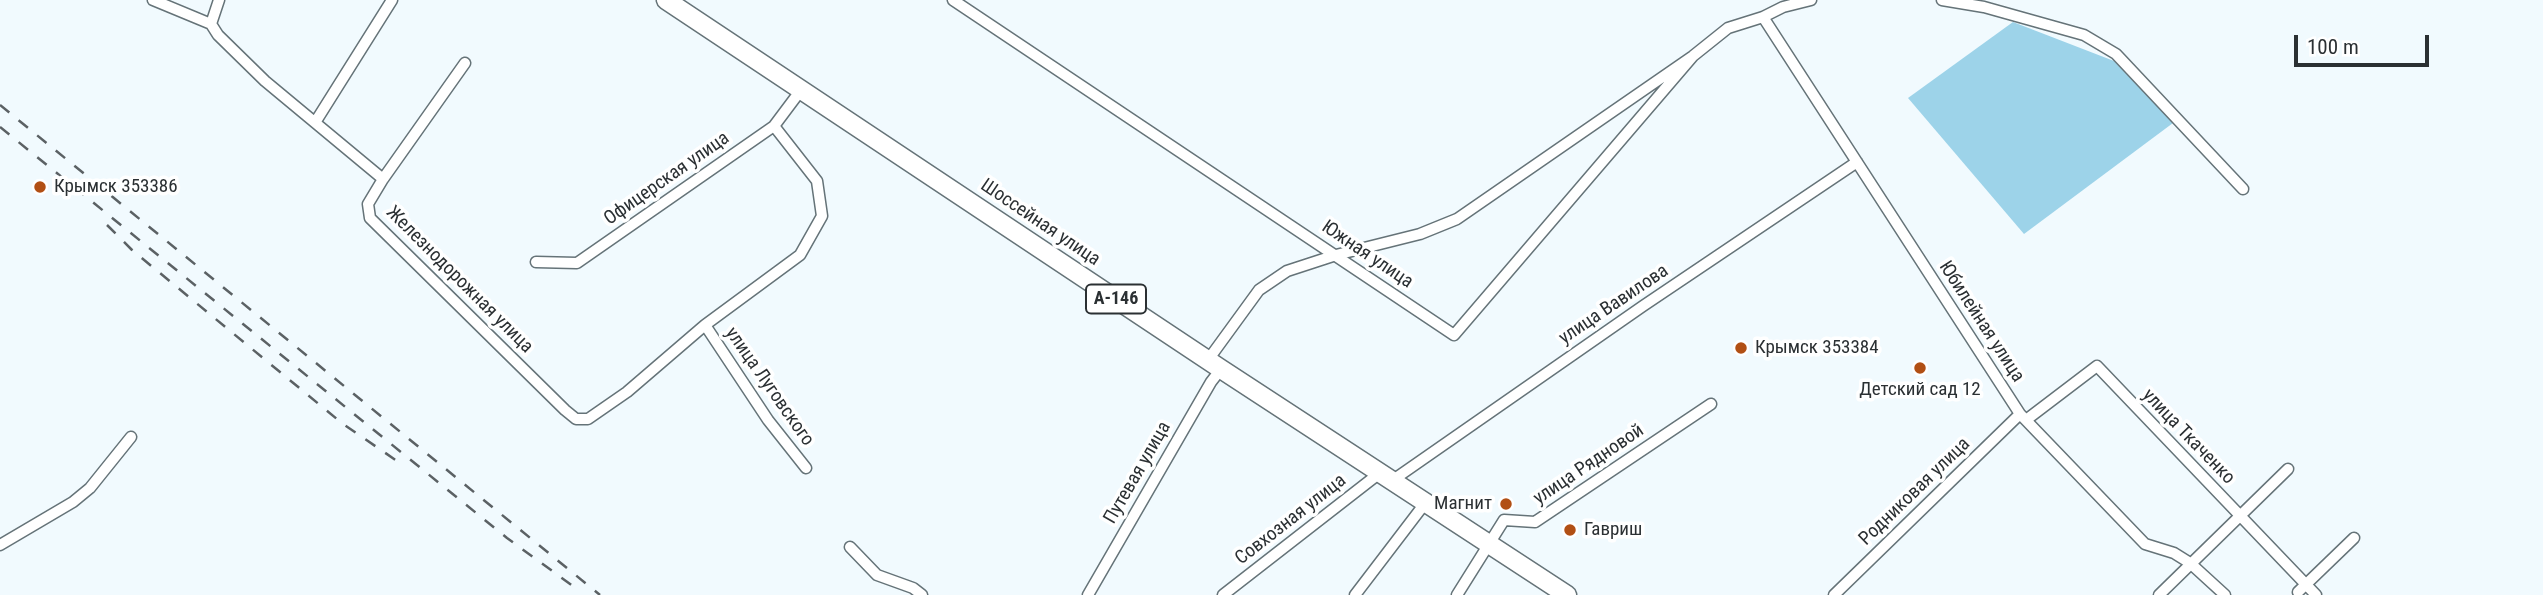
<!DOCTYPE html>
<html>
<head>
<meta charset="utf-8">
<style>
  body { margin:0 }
  #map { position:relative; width:2543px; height:595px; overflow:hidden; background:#f1fafe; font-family:"Roboto Condensed",sans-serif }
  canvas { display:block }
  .scale { position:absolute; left:2294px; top:35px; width:135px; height:32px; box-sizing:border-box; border:4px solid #2b3033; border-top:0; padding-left:9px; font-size:21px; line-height:24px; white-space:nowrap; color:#2b3033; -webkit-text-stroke:5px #fff; paint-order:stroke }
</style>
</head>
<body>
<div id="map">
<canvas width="2543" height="595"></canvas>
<div class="scale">100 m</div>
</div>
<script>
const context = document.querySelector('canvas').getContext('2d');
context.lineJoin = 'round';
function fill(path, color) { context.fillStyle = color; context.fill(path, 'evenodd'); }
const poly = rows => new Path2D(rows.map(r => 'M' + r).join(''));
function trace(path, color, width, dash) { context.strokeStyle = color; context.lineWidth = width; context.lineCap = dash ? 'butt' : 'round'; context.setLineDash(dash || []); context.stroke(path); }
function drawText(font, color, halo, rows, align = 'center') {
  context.font = font + ' "Roboto Condensed",sans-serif'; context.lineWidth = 7; context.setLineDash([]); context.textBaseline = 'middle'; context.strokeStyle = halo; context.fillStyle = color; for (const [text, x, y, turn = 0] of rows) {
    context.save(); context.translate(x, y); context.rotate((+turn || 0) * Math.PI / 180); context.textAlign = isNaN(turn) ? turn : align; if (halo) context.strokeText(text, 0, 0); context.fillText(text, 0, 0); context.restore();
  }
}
const green = poly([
  [2013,22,2114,61,2173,123,2024,234,1908,98]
]);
const street = poly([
  [153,0,211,24,218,35,265,81,383,179,368,204,370,218,565,410,576,419,588,419,627,392,705,325],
  [953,0,1454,335,1693,56],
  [1942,0,1984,7,2084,35,2116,54,2243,189],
  [1763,17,2020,414,2145,544,2174,553,2190,563,2225,595],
  [211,24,219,0],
  [316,121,392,0],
  [774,126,817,181,822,216,800,255,705,325,768,420,806,468],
  [383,179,465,63],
  [536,262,577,263,774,126,801,90],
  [1208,360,1259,290,1287,271,1336,255,1420,234,1457,219,1693,56,1728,28,1763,17,1783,7,1811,0],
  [2026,420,2097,366,2316,595],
  [1393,480,1643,306,1857,162],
  [0,545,73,502,90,488,131,437],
  [850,547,877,575,913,588,922,595],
  [2298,592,2354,538],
  [1088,595,1211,382,1221,369],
  [1223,595,1381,472],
  [1355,595,1426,502],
  [1457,595,1504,520,1535,522,1711,404],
  [1834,595,2020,414],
  [2159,595,2288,469]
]);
const highway = poly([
  [666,0,1221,369,1567,595]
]);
const rail = poly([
  [0,105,600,595],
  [0,127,507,538,577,589],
  [107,225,132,250,343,424,400,463]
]);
const markers = [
  [40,187,7,"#b14f14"],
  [1741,348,7,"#b14f14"],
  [1920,368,7,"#b14f14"],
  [1506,504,7,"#b14f14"],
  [1570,530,7,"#b14f14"]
];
const shields = [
  [1116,299,60]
];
const shieldNames = [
  ["А-146",1116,299]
];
const streetNames = [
  ["Офицерская улица",667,179,-35],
  ["Шоссейная улица",1040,223,34],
  ["Южная улица",1367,255,34],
  ["Железнодорожная улица",459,280,45],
  ["улица Вавилова",1614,305,-34],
  ["Юбилейная улица",1981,322,57],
  ["улица Луговского",769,387,55],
  ["улица Ткаченко",2188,437,46],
  ["улица Рядновой",1589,465,-34],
  ["Путевая улица",1138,473,-60],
  ["Родниковая улица",1915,492,-44],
  ["Совхозная улица",1291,520,-38]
];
const poiNames = [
  ["Крымск 353386",54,187],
  ["Крымск 353384",1755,348],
  ["Детский сад 12",1920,390,"center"],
  ["Магнит",1492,504,"right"],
  ["Гавриш",1584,530]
];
fill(green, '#9dd3e9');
trace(street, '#657378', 13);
trace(highway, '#657378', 21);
trace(street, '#fff', 10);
trace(highway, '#fff', 18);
trace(rail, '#5b6164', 2.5, [12, 12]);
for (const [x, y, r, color] of markers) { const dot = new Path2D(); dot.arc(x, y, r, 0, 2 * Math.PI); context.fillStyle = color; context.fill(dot); trace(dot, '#fff', 2.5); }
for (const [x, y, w] of shields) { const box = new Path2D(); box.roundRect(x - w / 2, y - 14.5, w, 29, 5); context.fillStyle = '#fff'; context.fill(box); trace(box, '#2b3033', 2); }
drawText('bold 18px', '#2b3033', null, shieldNames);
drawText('19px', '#2b3033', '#fff', streetNames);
drawText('19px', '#2b3033', '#fff', poiNames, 'left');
</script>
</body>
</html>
